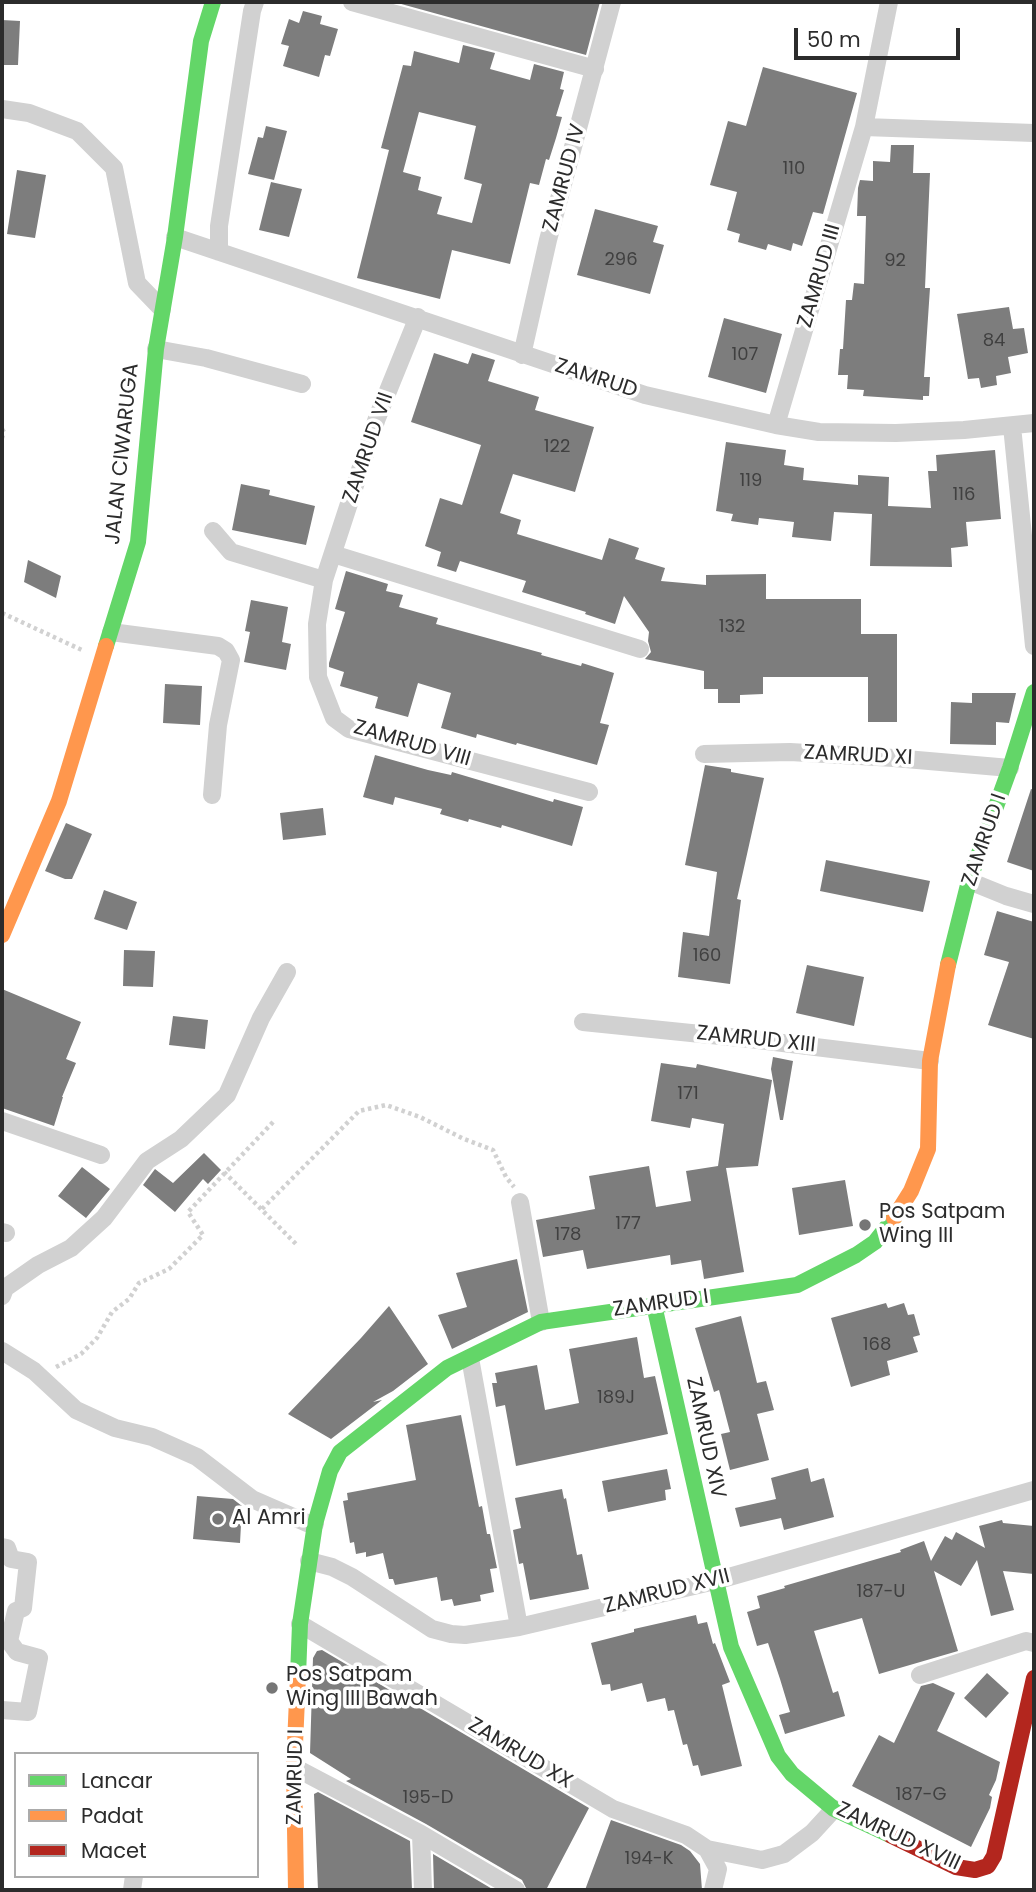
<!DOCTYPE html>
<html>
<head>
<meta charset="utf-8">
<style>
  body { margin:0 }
  #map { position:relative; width:1036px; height:1892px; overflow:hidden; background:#fff; font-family:Poppins,sans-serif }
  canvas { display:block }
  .frame { position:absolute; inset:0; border:4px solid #2c2c2c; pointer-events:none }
  .legend { position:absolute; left:14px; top:1752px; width:245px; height:126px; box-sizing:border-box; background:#fff; border:2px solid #ababab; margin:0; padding:9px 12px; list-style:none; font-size:21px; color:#2c2c2c }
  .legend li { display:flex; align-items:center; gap:14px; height:35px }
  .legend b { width:35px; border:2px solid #ababab }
  .scale { position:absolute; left:794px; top:28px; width:166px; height:32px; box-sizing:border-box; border:4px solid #2c2c2c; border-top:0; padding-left:9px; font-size:21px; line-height:24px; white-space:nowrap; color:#2c2c2c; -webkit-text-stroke:5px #fff; paint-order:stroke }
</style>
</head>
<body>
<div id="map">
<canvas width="1036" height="1892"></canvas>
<div class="frame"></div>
<ul class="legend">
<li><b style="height:9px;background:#63d668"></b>Lancar</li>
<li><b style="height:9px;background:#ff974d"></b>Padat</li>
<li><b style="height:9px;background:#b3261e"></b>Macet</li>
</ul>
<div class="scale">50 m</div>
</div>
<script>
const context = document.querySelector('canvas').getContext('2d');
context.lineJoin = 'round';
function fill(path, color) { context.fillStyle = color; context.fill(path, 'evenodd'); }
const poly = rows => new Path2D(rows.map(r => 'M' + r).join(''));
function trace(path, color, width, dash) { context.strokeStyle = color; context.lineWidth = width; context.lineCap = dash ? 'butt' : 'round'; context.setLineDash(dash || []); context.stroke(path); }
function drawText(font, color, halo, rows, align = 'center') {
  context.font = font + ' Poppins,sans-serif'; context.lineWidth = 7; context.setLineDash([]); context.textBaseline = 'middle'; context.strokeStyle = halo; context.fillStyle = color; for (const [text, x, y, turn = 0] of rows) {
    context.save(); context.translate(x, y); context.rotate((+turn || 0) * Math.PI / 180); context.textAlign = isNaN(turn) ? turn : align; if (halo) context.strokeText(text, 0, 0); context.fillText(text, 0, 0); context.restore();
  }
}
const building = poly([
  [394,2,600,2,586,55],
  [303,11,322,16,320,24,338,29,330,56,325,55,319,77,283,66,289,46,281,44,289,19,299,23],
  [2,20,20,21,18,65,2,65],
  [463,45,495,53,490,69,530,80,534,64,564,72,560,89,564,90,556,116,562,117,556,138,549,160,546,159,539,185,530,183,510,264,452,250,440,299,357,278,389,150,381,148,403,65,411,66,414,51,459,63],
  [419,112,476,126,464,179,482,184,472,223,437,214,442,197,418,190,421,177,403,172],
  [763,67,857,93,823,214,813,212,802,246,793,243,791,251,768,244,766,250,738,242,740,234,727,230,737,192,710,185,728,121,746,126],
  [266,126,287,131,274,180,248,174,258,137,263,138],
  [891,145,914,145,913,173,930,173,925,288,930,288,924,377,930,377,929,396,923,396,923,400,863,396,864,390,847,389,848,375,838,375,840,349,843,349,846,300,852,300,854,283,864,284,866,216,857,216,858,188,860,180,873,181,873,161,890,162],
  [17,170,46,175,35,238,7,234],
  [271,182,302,189,289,237,259,230],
  [595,209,658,226,653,242,664,245,650,294,577,275],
  [1009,307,1013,329,1024,328,1028,353,1008,357,1011,373,996,376,997,385,981,388,979,378,968,379,957,314],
  [724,318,782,334,766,393,708,377],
  [434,353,468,364,472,353,495,360,488,381,539,397,535,410,594,427,575,492,513,474,500,513,521,520,517,534,602,560,609,538,639,548,635,559,665,568,661,581,706,585,706,575,766,574,766,599,861,599,861,634,897,634,897,722,868,722,868,677,763,677,763,694,740,695,740,703,718,703,718,689,704,689,704,671,645,659,651,652,648,641,649,632,624,596,615,624,585,614,586,612,522,592,526,581,460,561,456,572,437,566,441,552,425,546,440,498,462,505,481,445,411,422],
  [726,442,786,450,784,465,804,468,803,480,858,485,858,475,889,477,888,506,931,508,928,471,937,471,936,455,995,450,1001,519,966,522,968,546,951,548,952,567,870,566,872,514,834,512,831,541,792,537,794,522,759,518,758,525,731,521,733,514,716,511],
  [241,484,270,490,269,495,315,506,306,545,232,530],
  [28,560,61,576,56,598,24,582],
  [346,571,388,584,386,591,403,595,399,607,438,618,436,624,542,653,541,655,581,666,582,663,614,673,600,723,609,725,597,765,517,743,516,745,477,734,476,738,441,728,451,693,418,683,408,717,375,708,378,697,340,686,344,672,329,667,329,663,345,612,335,609],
  [251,600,288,607,282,642,291,644,286,670,244,662,250,632,245,631],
  [165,684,202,686,200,725,163,723],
  [972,693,1016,693,1009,723,996,722,996,745,950,744,951,702,972,703],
  [375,755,428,770,451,775,452,772,553,802,554,799,583,807,572,846,502,825,501,828,469,819,468,822,440,814,442,809,395,797,393,805,363,797],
  [705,765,731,769,731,772,764,778,737,899,741,900,730,984,678,977,683,932,709,936,717,872,685,865],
  [1031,789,1034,790,1034,871,1007,862],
  [323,808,326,835,283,840,280,813],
  [66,823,92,834,72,879,65,879,45,871],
  [826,860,930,881,923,912,820,891],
  [104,890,137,902,127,930,94,919],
  [997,911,1034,922,1034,1039,988,1025,1009,962,984,955],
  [124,950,155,951,153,987,123,986],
  [807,965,864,977,854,1026,796,1013],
  [2,989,81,1022,66,1059,76,1063,62,1097,63,1097,54,1126,2,1108],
  [173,1016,208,1020,205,1049,169,1045],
  [773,1057,793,1061,783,1120,780,1120,771,1069],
  [661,1063,696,1068,697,1064,772,1080,758,1166,726,1168,744,1272,704,1279,701,1260,671,1265,670,1255,587,1269,583,1250,543,1257,536,1220,595,1209,589,1176,649,1166,656,1207,691,1201,686,1171,718,1166,724,1124,692,1118,690,1128,651,1121],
  [204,1153,221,1170,208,1184,203,1179,175,1212,143,1185,155,1169,173,1183],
  [82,1167,110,1189,86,1218,58,1196],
  [845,1180,853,1226,799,1235,792,1188],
  [517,1259,528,1312,452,1349,438,1315,467,1307,456,1273],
  [886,1303,888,1308,904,1303,908,1315,914,1314,920,1335,913,1337,918,1352,887,1361,890,1375,851,1387,831,1318],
  [389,1306,428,1364,393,1391,373,1402,382,1400,331,1439,288,1414,361,1338],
  [741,1316,757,1383,766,1381,774,1410,757,1414,769,1460,730,1470,721,1434,730,1432,719,1390,714,1392,695,1328],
  [637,1337,644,1378,655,1376,668,1434,516,1466,505,1405,496,1407,492,1383,497,1383,495,1373,537,1365,545,1410,579,1403,569,1349],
  [461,1415,479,1507,482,1506,487,1534,490,1534,497,1568,490,1569,494,1592,480,1595,481,1601,454,1606,452,1599,441,1601,437,1577,395,1585,393,1579,389,1579,383,1553,366,1557,366,1552,356,1554,354,1542,350,1543,343,1501,348,1500,347,1493,416,1480,406,1425],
  [808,1468,811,1482,824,1478,834,1517,784,1530,781,1518,740,1527,735,1508,776,1499,771,1478],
  [667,1469,671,1489,665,1490,666,1500,608,1512,602,1481],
  [562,1489,564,1499,566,1498,577,1555,582,1554,589,1589,530,1600,523,1563,519,1564,513,1530,521,1528,515,1498],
  [197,1496,233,1499,242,1506,240,1543,193,1539],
  [1002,1520,1003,1523,1034,1526,1034,1574,1003,1571,1014,1610,991,1616,977,1560,961,1586,934,1571,958,1651,879,1674,862,1618,814,1631,833,1693,838,1691,845,1716,785,1734,779,1715,790,1712,780,1679,768,1643,757,1646,747,1612,760,1608,757,1596,785,1588,784,1586,901,1552,900,1550,924,1541,931,1561,945,1536,952,1540,956,1532,985,1548,979,1526],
  [696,1615,698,1624,707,1622,713,1644,715,1643,730,1682,722,1685,742,1766,701,1776,698,1765,693,1766,687,1744,683,1745,674,1710,668,1711,665,1698,647,1702,642,1683,611,1691,610,1684,602,1685,591,1643,634,1632,634,1629],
  [322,1650,589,1808,546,1890,527,1890,522,1880,426,1824,346,1781,351,1779,310,1753,313,1658,317,1651],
  [987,1673,1009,1693,986,1718,964,1698],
  [933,1683,955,1693,937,1731,1000,1762,996,1780,989,1795,992,1797,990,1808,971,1847,852,1786,879,1735,894,1743,921,1686],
  [318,1792,410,1841,412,1890,318,1890,314,1794],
  [611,1820,681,1845,690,1851,700,1864,702,1890,585,1890],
  [433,1854,494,1890,434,1890]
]);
const path = poly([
  [2,429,4,432,2,438],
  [2,613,84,651],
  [224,1172,297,1245],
  [262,1209,359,1111,386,1105,420,1117,464,1139,493,1150,506,1177,514,1187],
  [56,1367,81,1354,97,1338,112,1312,129,1299,139,1283,169,1269,203,1235,188,1212,275,1120]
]);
const street = poly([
  [352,2,595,69],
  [2,109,29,113,77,131,114,168,137,283,162,309],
  [864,127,1034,133],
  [175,237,645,395,776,425,819,432,896,433,964,430,1034,423],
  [219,252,219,226,252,11,255,2],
  [418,317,377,418,324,580,317,624,318,677,334,718,349,729,589,792],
  [156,349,206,358,302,384],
  [522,355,548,240,612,2],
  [776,425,864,127,889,2],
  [1012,426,1034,646],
  [213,531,231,552,324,580],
  [333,554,640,649],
  [111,632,218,646,226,651,231,660,218,725,212,795],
  [704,754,790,752,894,758,1010,768],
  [969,881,1006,896,1034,904],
  [583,1022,750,1039,930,1061],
  [2,1121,101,1155],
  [520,1202,541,1322],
  [2,1232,6,1233],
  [2,1296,5,1288,38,1265,71,1248,104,1218,147,1161,181,1139,227,1095,261,1018,287,972],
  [2,1351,34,1371,76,1410,115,1428,152,1437,197,1457,252,1499,307,1523,315,1524],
  [470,1358,519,1627],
  [2,1547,7,1548,11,1559,28,1562,23,1608,16,1611,9,1641,2,1640],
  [309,1561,332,1567,352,1577,432,1629,451,1634,465,1635,519,1627,715,1581,1034,1490],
  [300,1624,613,1809,686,1835,707,1849,718,1869,713,1890],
  [920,1675,1026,1641,1034,1643],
  [2,1710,28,1712,39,1658,17,1652,9,1641],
  [294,1767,421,1834,516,1890],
  [421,1834,423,1890],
  [707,1849,762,1860,784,1854,812,1833,834,1809],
  [132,1890,134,1876]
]);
const fast = poly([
  [106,646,138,542,156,349,175,237,201,41,213,2],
  [948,965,969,881,1010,768,1034,692],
  [654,1305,731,1647,778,1756,792,1774,834,1809,890,1835],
  [298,1676,300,1624,315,1524,330,1471,340,1452,447,1368,541,1322,797,1285,856,1255,875,1242,894,1218]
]);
const slow = poly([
  [2,935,59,801,106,646],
  [894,1218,911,1191,928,1149,930,1061,948,965],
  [296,1890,294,1767,298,1676]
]);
const jam = poly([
  [890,1835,956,1867,975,1870,988,1866,994,1856,1034,1678]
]);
const markers = [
  [865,1225,7,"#767676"],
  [218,1519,7,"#767676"],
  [272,1688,7,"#767676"]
];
const numberNames = [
  ["110",794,169],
  ["296",621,260],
  ["92",895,261],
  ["84",994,341],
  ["107",745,355],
  ["122",557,447],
  ["119",751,481],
  ["116",964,495],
  ["132",732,627],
  ["160",707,956],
  ["171",688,1094],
  ["177",628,1224],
  ["178",568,1235],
  ["168",877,1345],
  ["189J",616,1398],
  ["187-U",881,1592],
  ["187-G",921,1795],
  ["195-D",428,1798],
  ["194-K",649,1859]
];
const streetNames = [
  ["ZAMRUD IV",565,178,-75],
  ["ZAMRUD III",820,276,-74],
  ["ZAMRUD",596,379,18],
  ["ZAMRUD VII",369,448,-71],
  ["JALAN CIWARUGA",123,454,-84],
  ["ZAMRUD VIII",412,744,16],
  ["ZAMRUD XI",858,756,3],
  ["ZAMRUD I",985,840,-71],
  ["ZAMRUD XIII",756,1040,6],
  ["ZAMRUD I",661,1304,-8],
  ["ZAMRUD XIV",705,1438,78],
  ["ZAMRUD XVII",667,1592,-14],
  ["ZAMRUD XX",520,1754,31],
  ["ZAMRUD I",296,1777,-89],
  ["ZAMRUD XVIII",898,1837,25]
];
const poiNames = [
  ["Pos Satpam",879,1213],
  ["Wing III",879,1237],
  ["Al Amri",232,1519],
  ["Pos Satpam",286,1676],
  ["Wing III Bawah",286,1700]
];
fill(building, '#7d7d7d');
trace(path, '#d1d1d1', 4.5, [3.5, 3.5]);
trace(street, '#d1d1d1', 18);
trace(fast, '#63d668', 16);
trace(slow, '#ff974d', 16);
trace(jam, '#b3261e', 16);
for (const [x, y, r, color] of markers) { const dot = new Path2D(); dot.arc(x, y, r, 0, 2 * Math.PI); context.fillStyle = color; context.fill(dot); trace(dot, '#fff', 2.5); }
drawText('18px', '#404040', null, numberNames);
drawText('21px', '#2c2c2c', '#fff', streetNames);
drawText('21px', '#2c2c2c', '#fff', poiNames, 'left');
</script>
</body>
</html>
